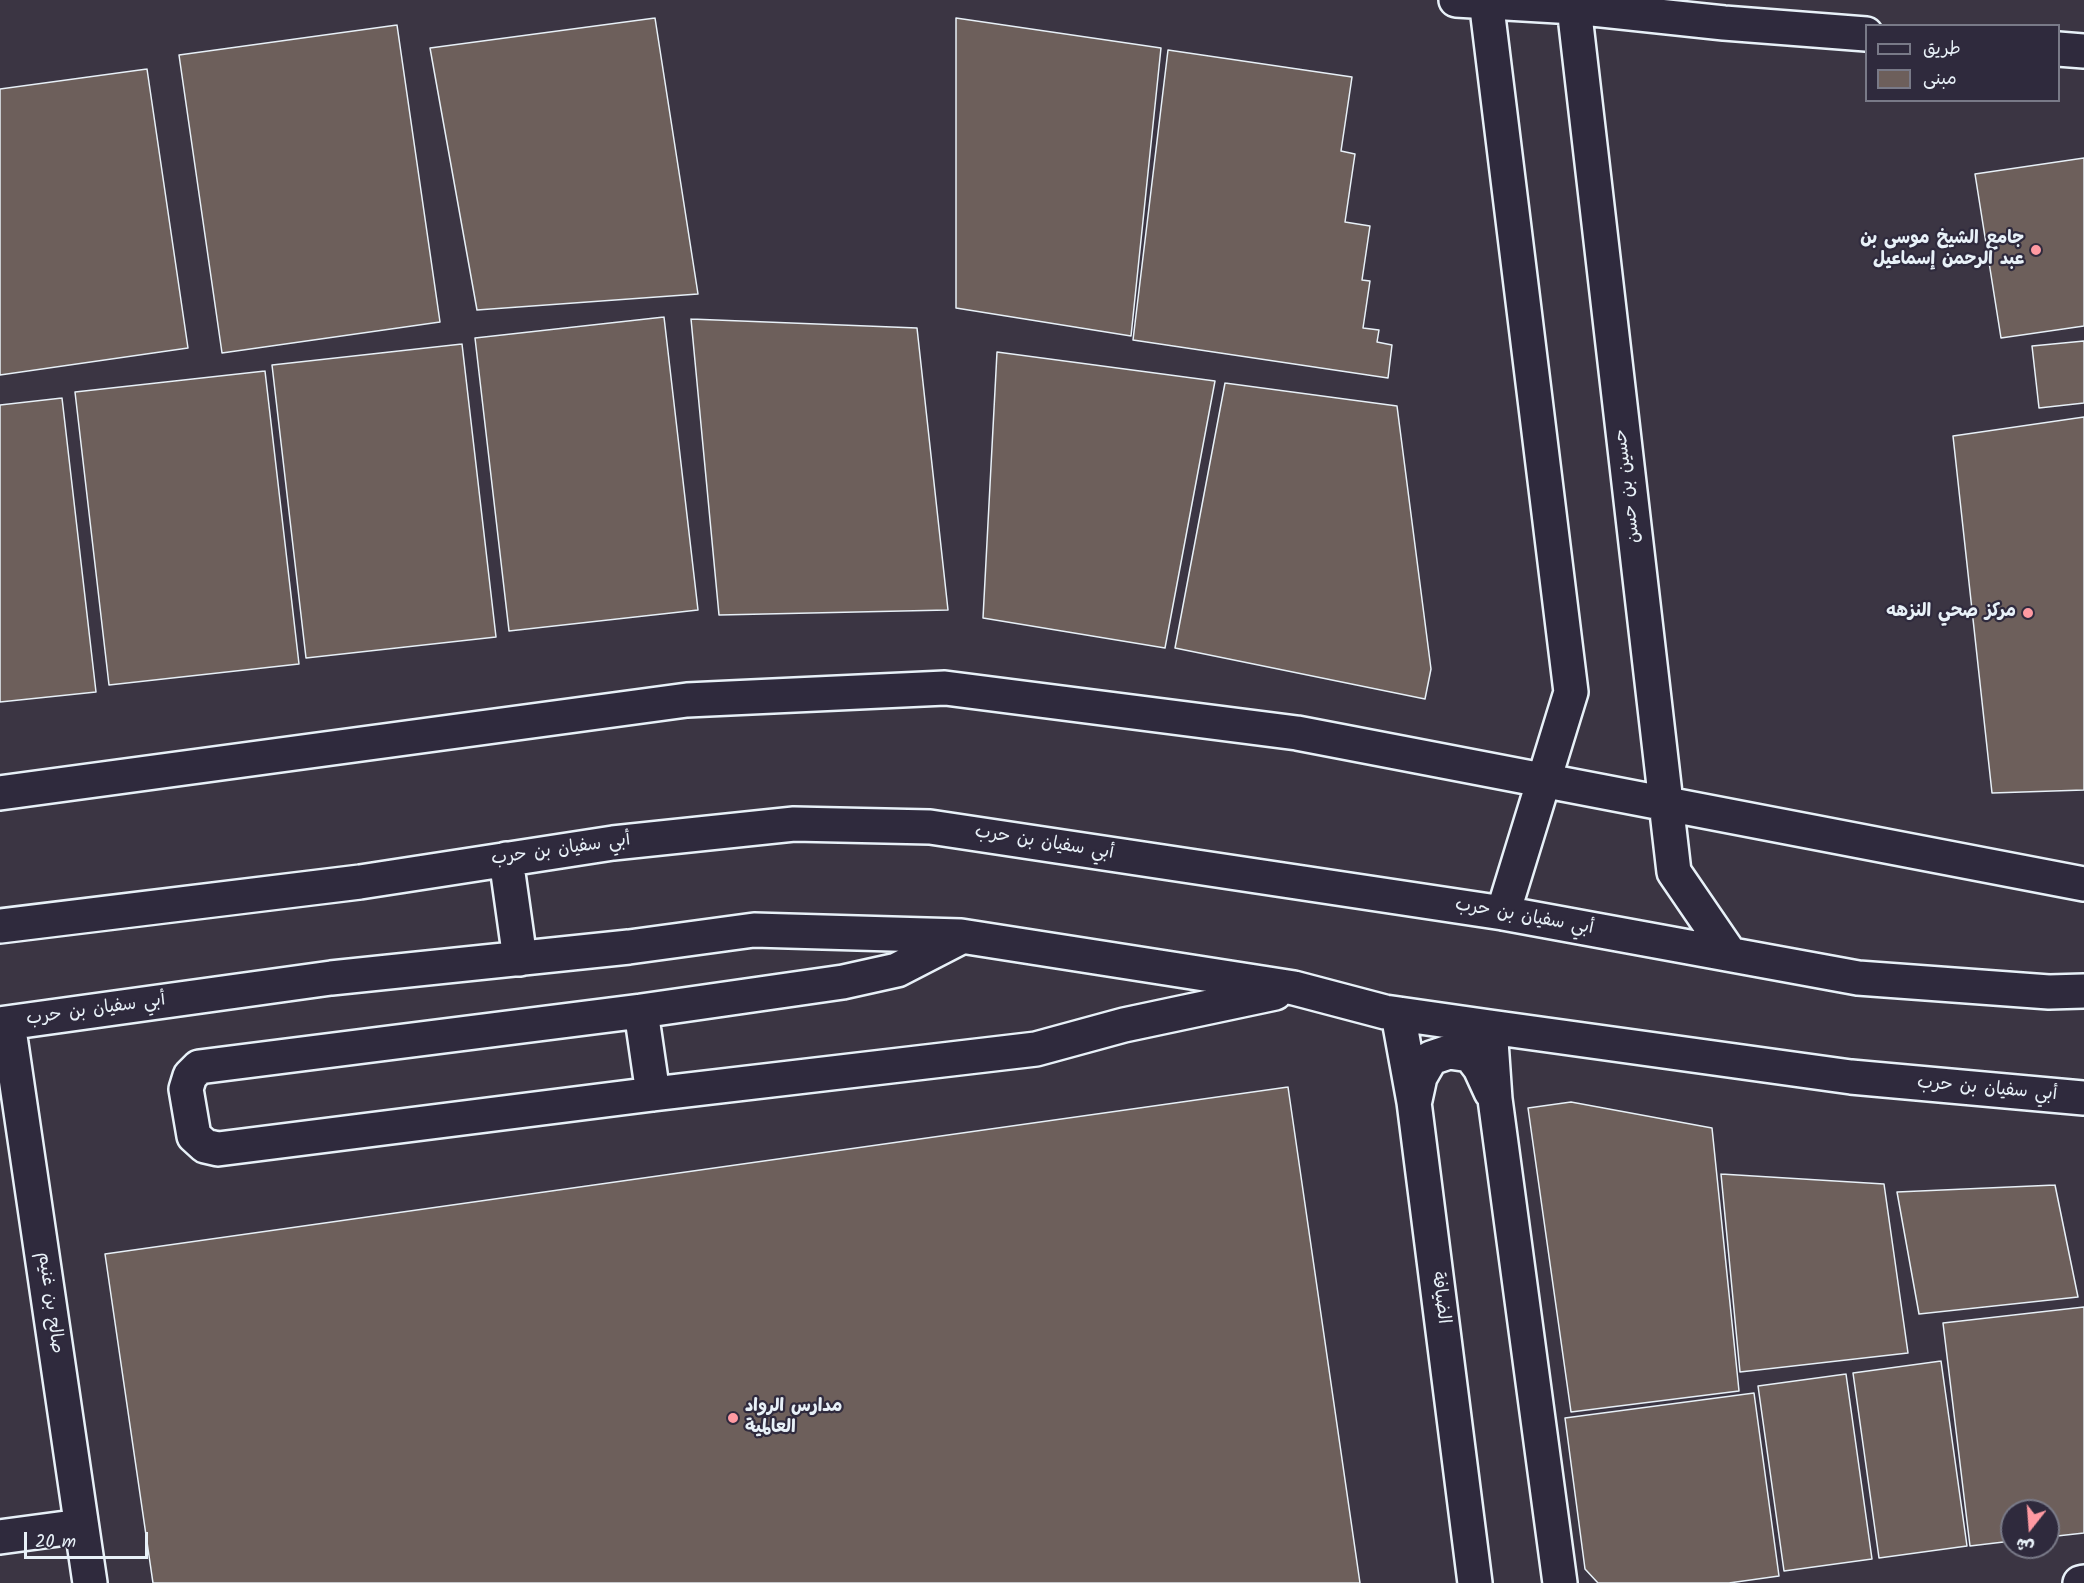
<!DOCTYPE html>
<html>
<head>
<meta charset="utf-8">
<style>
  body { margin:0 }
  #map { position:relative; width:2084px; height:1583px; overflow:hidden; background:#3b3543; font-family:Kalam,"Playpen Sans Arabic",sans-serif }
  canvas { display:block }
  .legend { position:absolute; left:1865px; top:24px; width:195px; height:78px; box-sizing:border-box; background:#2f2a3d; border:2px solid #797a88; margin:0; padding:8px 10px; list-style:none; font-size:18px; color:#e8f1f8 }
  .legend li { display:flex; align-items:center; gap:12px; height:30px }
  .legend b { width:30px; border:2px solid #797a88 }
  .north { position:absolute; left:2000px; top:1499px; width:60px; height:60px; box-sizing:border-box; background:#2f2a3d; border:2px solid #797a88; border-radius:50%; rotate:197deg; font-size:16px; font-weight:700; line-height:24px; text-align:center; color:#e8f1f8 }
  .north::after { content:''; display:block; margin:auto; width:21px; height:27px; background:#ff9aa2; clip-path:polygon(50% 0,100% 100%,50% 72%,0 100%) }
  .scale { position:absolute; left:24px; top:1532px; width:124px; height:27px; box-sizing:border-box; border:3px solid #e8f1f8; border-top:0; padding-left:8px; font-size:18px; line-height:21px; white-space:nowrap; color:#e8f1f8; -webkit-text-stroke:4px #2f2a3d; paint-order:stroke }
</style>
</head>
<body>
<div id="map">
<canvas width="2084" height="1583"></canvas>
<ul class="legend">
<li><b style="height:8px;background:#2f2a3d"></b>طريق</li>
<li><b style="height:16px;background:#6d5f5b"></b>مبنى</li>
</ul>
<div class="north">ش</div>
<div class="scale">20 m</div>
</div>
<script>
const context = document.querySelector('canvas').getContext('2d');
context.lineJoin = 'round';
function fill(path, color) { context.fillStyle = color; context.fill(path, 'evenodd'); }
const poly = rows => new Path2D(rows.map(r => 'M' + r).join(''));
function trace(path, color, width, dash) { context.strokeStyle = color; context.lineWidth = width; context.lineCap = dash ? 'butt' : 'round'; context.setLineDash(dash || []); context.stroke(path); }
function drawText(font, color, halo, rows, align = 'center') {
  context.font = font + ' Kalam,"Playpen Sans Arabic",sans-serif'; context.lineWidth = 4.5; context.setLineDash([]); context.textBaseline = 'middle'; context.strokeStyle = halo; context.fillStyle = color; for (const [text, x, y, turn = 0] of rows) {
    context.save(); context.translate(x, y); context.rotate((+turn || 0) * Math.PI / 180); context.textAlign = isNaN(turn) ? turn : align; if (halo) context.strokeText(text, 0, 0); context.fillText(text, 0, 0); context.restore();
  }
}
const building = poly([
  [655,18,698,294,477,310,430,48,655,18],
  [956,18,1161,48,1131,336,956,308,956,18],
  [397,25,440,322,222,353,179,55,397,25],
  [1168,50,1352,77,1341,151,1355,154,1345,222,1370,226,1362,280,1370,281,1363,328,1379,330,1377,342,1392,345,1388,378,1133,340,1168,50],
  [147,69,188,348,0,375,0,89,147,69],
  [2084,158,2084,326,2001,338,1975,174,2084,158],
  [664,317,698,610,509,631,475,338,664,317],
  [691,319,917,328,948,610,719,615,691,319],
  [2084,341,2084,403,2039,408,2032,346,2084,341],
  [462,344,496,637,306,658,272,365,462,344],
  [997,352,1215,381,1165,648,983,618,997,352],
  [265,371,299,664,109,685,75,392,265,371],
  [1225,383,1397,406,1431,669,1425,699,1175,648,1225,383],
  [62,398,96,692,0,702,0,405,62,398],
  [2084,417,2084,790,1992,793,1953,436,2084,417],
  [1288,1087,1360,1583,153,1583,105,1254,1288,1087],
  [1571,1102,1712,1128,1739,1391,1571,1412,1528,1108,1571,1102],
  [1721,1174,1884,1184,1908,1353,1740,1372,1721,1174],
  [2055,1185,2078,1297,1919,1314,1897,1192,2055,1185],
  [2084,1307,2084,1533,2048,1537,2048,1511,2012,1511,2012,1541,1970,1546,1943,1323,2084,1307],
  [1941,1361,1967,1546,1879,1558,1853,1373,1941,1361],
  [1846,1374,1872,1559,1784,1571,1758,1386,1846,1374],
  [1754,1393,1779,1576,1729,1583,1598,1583,1585,1569,1565,1418,1754,1393]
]);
const minor = poly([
  [1456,0,1574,7,1724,23,1866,34],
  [1486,0,1571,692,1503,913],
  [1575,0,1574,7,1674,872,1730,954],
  [2058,49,2084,51],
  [0,793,687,700,945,688,1297,733,2084,884],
  [506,859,520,959],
  [0,926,360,882,613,843,794,824,930,827,1503,913,1858,978,2049,992,2084,991],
  [959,938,897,970,843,982,641,1011,199,1067,190,1076,186,1089,194,1136,205,1146,218,1149,653,1094,1036,1049,1124,1025,1275,993],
  [641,1011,653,1094],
  [1398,1014,1414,1102,1475,1583],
  [8,1023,90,1583],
  [0,1024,331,978,629,947,754,930,961,936,1294,988,1385,1012,1490,1027,1851,1077,2084,1098],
  [1490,1027,1495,1099,1560,1583],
  [1415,1100,1420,1077,1431,1058,1449,1052,1470,1055,1480,1068,1491,1092],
  [0,1537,81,1526],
  [2080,1583,2084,1582]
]);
const markers = [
  [2036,250,6,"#ff9aa2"],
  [2028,613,6,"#ff9aa2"],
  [733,1418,6,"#ff9aa2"]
];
const poiNames = [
  ["جامع الشيخ موسى بن",2024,240],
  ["عبد الرحمن إسماعيل",2024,261],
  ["مركز صحي النزهه",2016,613],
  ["مدارس الرواد",745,1408,"left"],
  ["العالمية",745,1429,"left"]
];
const streetNames = [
  ["حسين بن حسن",1629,486,-97],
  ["أبي سفيان بن حرب",1044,844,9],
  ["أبي سفيان بن حرب",561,851,-8],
  ["أبي سفيان بن حرب",1524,918,10],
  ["أبي سفيان بن حرب",96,1011,-8],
  ["أبي سفيان بن حرب",1987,1090,5],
  ["الضيافة",1439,1298,83],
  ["صالح بن غنيم",49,1303,82]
];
fill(building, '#6d5f5b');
trace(building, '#e8f1f8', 1.5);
trace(minor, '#e8f1f8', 38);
trace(minor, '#2f2a3d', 33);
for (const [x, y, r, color] of markers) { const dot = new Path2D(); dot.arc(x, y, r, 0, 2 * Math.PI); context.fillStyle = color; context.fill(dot); trace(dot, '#2f2a3d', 2); }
drawText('bold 18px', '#e8f1f8', '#2f2a3d', poiNames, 'right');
drawText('18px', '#e8f1f8', '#2f2a3d', streetNames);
</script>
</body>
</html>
